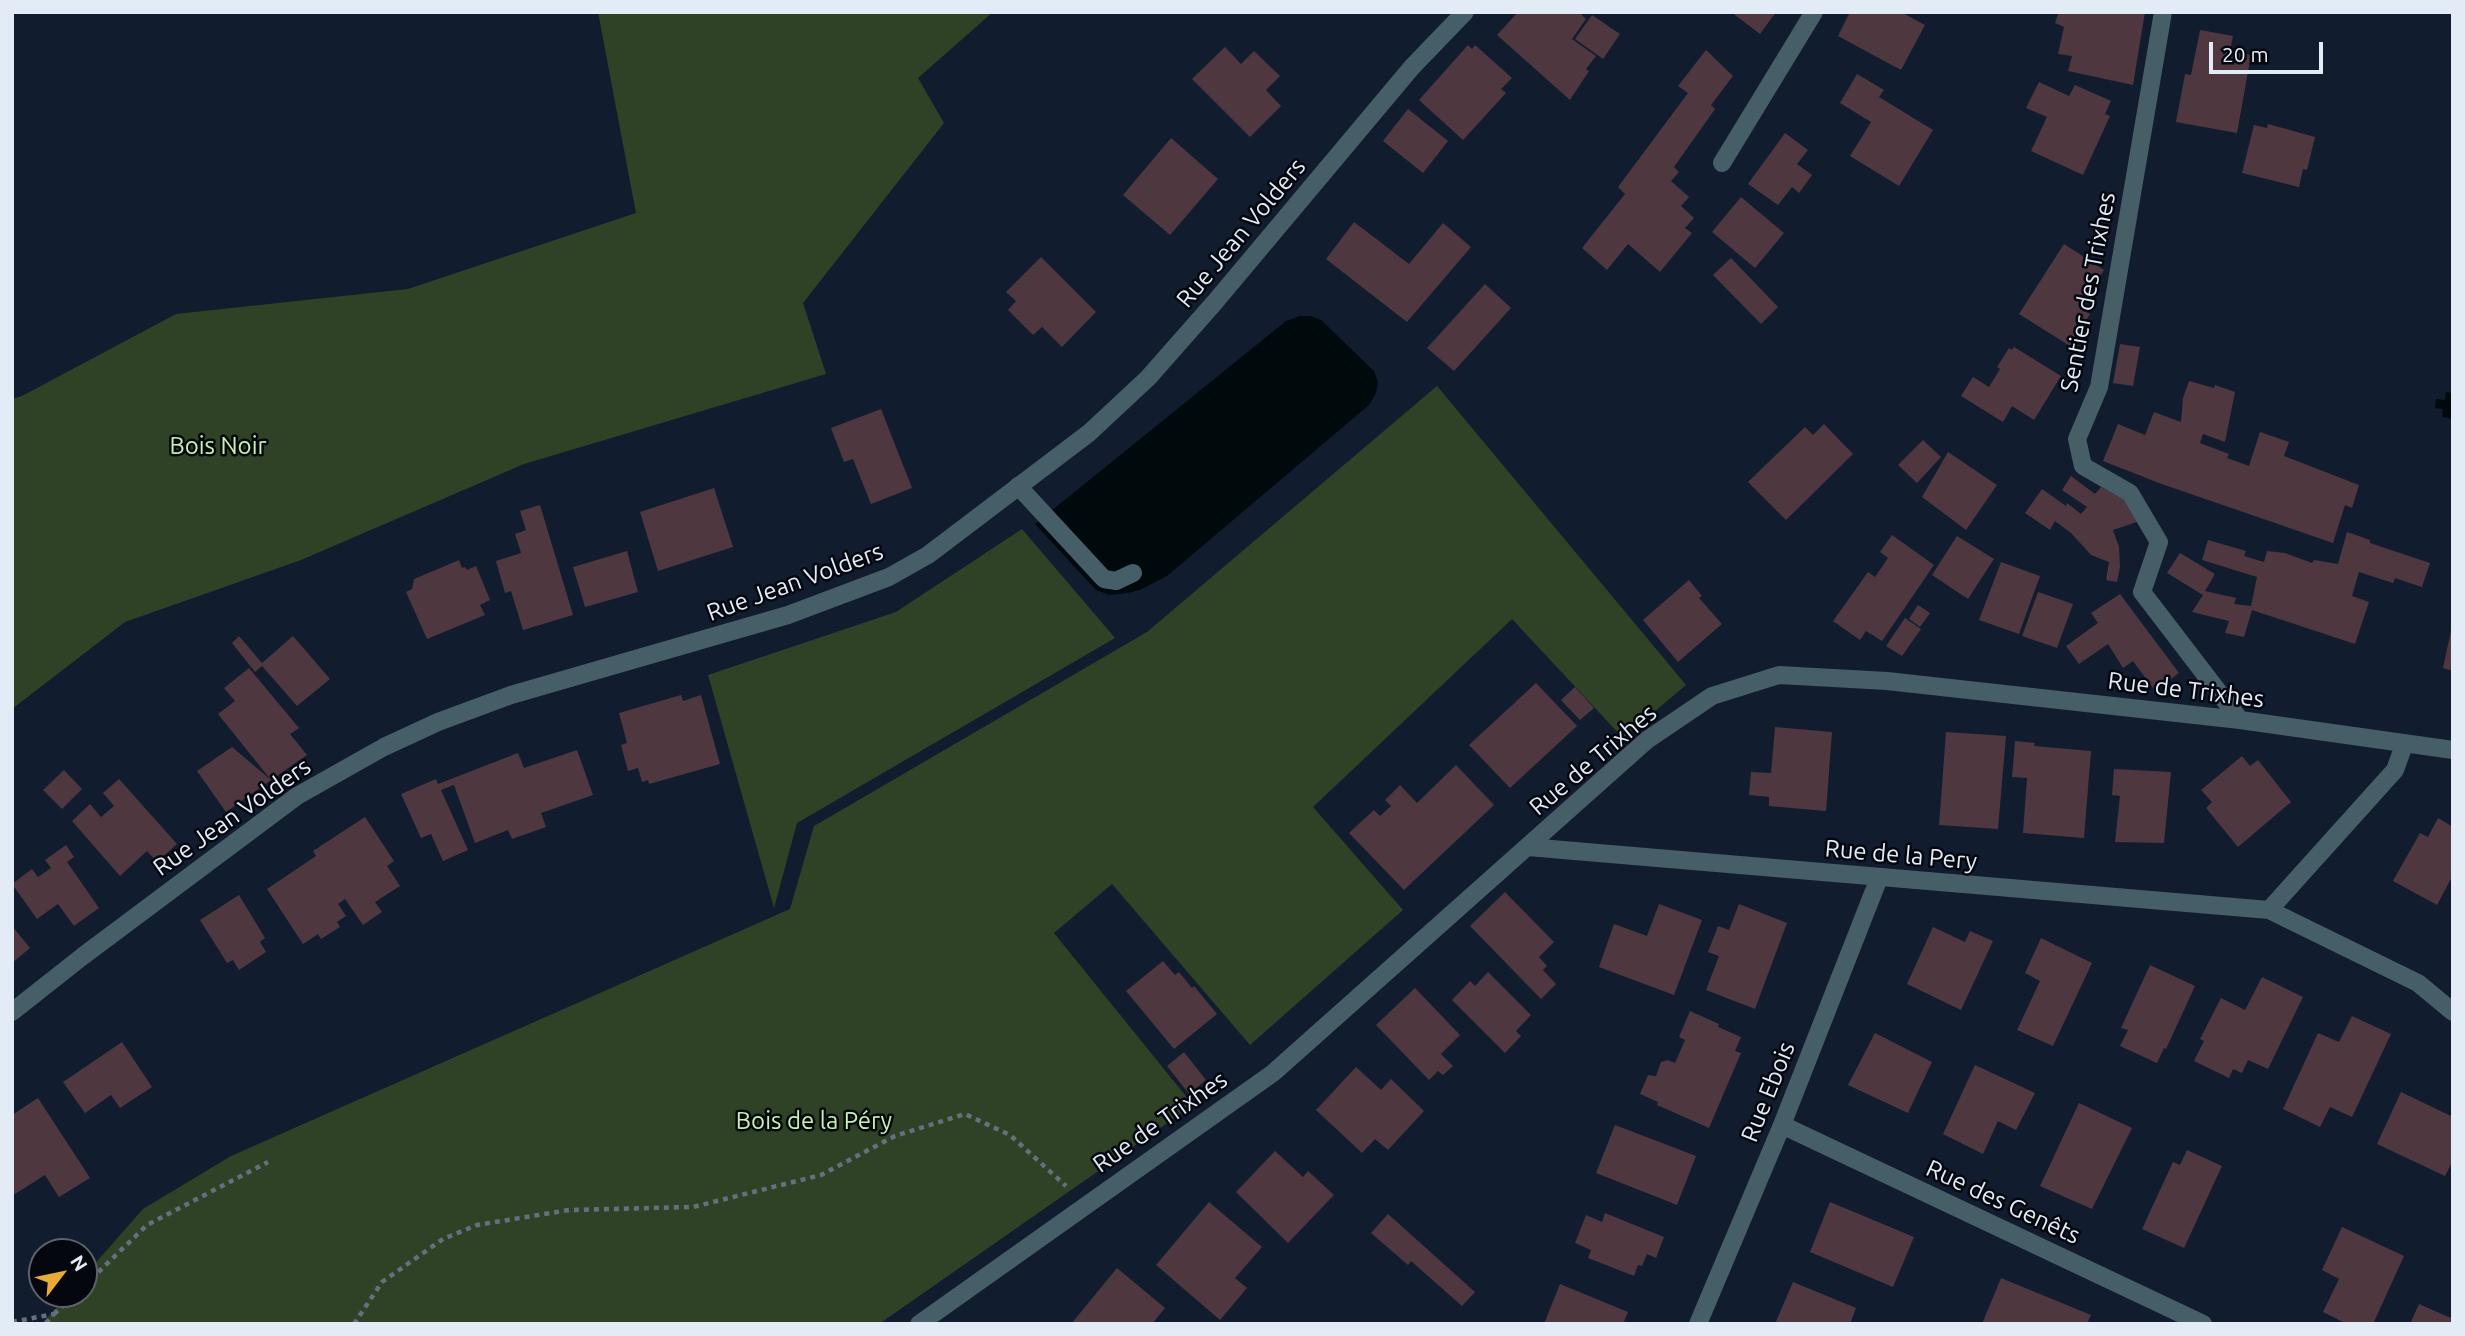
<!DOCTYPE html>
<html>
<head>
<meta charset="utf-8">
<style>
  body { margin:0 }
  #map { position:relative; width:2465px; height:1336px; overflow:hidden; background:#111d2e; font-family:Ubuntu,sans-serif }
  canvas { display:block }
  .frame { position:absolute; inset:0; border:14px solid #e2ebf6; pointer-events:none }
  .north { position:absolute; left:28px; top:1238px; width:70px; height:70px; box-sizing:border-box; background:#04070e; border:2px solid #5d626b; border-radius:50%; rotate:58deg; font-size:19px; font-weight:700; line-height:28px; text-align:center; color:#e2ebf6 }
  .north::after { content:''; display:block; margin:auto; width:24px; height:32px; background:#e9ab38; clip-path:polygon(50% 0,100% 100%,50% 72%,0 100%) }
  .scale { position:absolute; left:2209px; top:42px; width:114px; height:32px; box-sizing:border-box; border:4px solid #e2ebf6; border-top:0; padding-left:9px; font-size:21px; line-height:24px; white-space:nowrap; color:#e2ebf6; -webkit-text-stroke:5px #04070e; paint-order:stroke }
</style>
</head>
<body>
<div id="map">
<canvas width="2465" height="1336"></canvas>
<div class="frame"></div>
<div class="north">N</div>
<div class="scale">20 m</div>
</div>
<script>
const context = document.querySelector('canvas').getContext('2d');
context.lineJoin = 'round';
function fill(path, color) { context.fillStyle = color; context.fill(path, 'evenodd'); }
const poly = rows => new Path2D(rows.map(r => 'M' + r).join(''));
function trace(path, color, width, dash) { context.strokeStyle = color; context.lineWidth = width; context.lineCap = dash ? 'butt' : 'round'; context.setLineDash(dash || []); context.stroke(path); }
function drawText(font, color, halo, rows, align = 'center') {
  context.font = font + ' Ubuntu,sans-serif'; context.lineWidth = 5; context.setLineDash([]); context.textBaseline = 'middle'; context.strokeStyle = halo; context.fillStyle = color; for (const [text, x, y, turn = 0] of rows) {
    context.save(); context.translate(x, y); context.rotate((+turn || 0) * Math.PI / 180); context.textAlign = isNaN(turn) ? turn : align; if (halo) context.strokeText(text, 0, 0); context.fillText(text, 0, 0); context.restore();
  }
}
const green = poly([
  [598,12,993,12,918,78,944,123,803,303,826,374,524,464,301,560,125,622,12,709,12,399,22,396,176,314,408,289,636,213],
  [1437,386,1686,685,1623,738,1512,619,1313,807,1403,910,1250,1045,1112,884,1054,933,1193,1105,879,1324,42,1324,68,1294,84,1294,84,1276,143,1209,231,1156,790,909,814,826,1147,632],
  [1022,529,1115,638,797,823,774,908,708,675,896,612]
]);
const water = poly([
  [1300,316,1311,316,1321,320,1374,371,1378,382,1376,393,1369,405,1167,576,1140,590,1127,593,1110,595,1096,590,1035,524,1286,321],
  [2446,392,2453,393,2453,419,2442,417,2443,409,2435,408,2436,399,2445,400]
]);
const building = poly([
  [1518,12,1579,12,1586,19,1572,39,1596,56,1586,69,1589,71,1570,100,1497,35],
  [1731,12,1776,12,1760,34],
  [1850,12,1901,12,1925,25,1901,70,1838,36],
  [2059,12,2145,12,2133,85,2068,71,2072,56,2058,54,2064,27,2055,23],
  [1592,15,1620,34,1603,59,1575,39],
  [2200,30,2233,36,2230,51,2251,55,2237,133,2176,122,2185,74,2191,75],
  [1468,45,1472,49,1475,45,1512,78,1501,89,1506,93,1463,140,1419,100],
  [1225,47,1241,64,1254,51,1280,76,1266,90,1281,106,1250,137,1192,79],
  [1706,50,1733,76,1711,105,1715,109,1674,167,1679,172,1671,181,1689,197,1681,206,1694,218,1685,228,1692,233,1660,272,1628,244,1607,270,1582,248,1625,194,1618,187,1688,93,1678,86],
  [1857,74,1884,90,1879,97,1933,130,1899,186,1850,156,1871,122,1840,103],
  [2039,82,2069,96,2075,85,2111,101,2105,114,2110,116,2083,175,2031,151,2047,117,2026,108],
  [1408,109,1448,141,1423,173,1383,141],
  [2268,124,2315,137,2307,170,2303,169,2299,187,2242,173,2254,125,2267,128],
  [1785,133,1808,150,1797,164,1812,175,1799,193,1792,187,1778,205,1748,184],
  [1171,138,1218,179,1170,235,1123,195],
  [1741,197,1784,233,1755,268,1712,232],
  [1354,222,1409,264,1443,223,1471,247,1407,322,1326,259],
  [2064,244,2104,270,2080,308,2090,314,2070,346,2019,314],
  [1041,257,1096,312,1062,347,1042,327,1033,335,1008,310,1016,301,1006,292],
  [1731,258,1778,307,1761,324,1713,275],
  [1485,284,1511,308,1454,371,1427,348],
  [2120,344,2140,347,2133,386,2113,383],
  [2014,347,2061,376,2034,420,2012,406,2003,422,1961,396,1973,377,1989,387,2000,369,1997,367,2009,348,2012,350],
  [2189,381,2214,388,2215,385,2235,392,2225,442,2203,434,2200,443,2229,454,2227,458,2249,466,2260,432,2289,442,2284,456,2359,485,2352,508,2345,505,2333,543,2159,483,2103,461,2118,424,2145,435,2154,412,2181,422,2183,398],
  [881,409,912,488,871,504,853,459,844,462,831,428],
  [1824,424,1853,454,1786,520,1748,482,1805,427,1813,435],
  [1923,440,1941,457,1917,483,1898,465],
  [1948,452,1997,485,1966,530,1922,497],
  [2071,476,2095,494,2101,487,2123,499,2137,522,2113,530,2119,547,2120,567,2117,582,2106,580,2109,562,2091,555,2071,533,2055,521,2050,530,2025,513,2042,489,2066,506,2067,503,2081,514,2087,507,2062,490],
  [714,488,733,547,658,571,640,512],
  [540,505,573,615,523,630,511,591,505,593,496,561,521,553,515,534,526,530,520,511],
  [2347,532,2370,540,2370,543,2430,563,2422,587,2395,578,2393,583,2359,572,2352,596,2369,602,2355,644,2252,610,2244,637,2225,633,2229,621,2192,612,2203,595,2167,573,2180,553,2215,574,2205,591,2236,598,2234,604,2251,606,2257,577,2202,560,2208,540,2246,551,2244,556,2264,562,2267,551,2285,553,2312,563,2314,560,2338,564],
  [1892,535,1934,565,1882,641,1866,631,1860,640,1833,621,1868,572,1875,577,1888,558,1880,552],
  [1957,536,1994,559,1968,599,1932,575],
  [627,551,638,592,585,607,573,567],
  [459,560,462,568,465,567,467,570,476,566,490,600,480,605,485,615,427,639,406,592,412,589,414,579],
  [2001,562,2040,576,2019,634,1979,620],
  [1689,580,1702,596,1699,598,1722,624,1678,662,1643,620],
  [2038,592,2073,604,2057,648,2022,636],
  [2120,594,2179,673,2155,691,2133,661,2123,668,2108,644,2079,664,2066,646,2098,623,2091,613],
  [1918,605,1930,613,1920,627,1909,619],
  [1905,618,1921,629,1902,656,1886,646],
  [2452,626,2453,626,2453,671,2443,668],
  [239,636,262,663,293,636,330,679,297,706,262,666,255,672,232,643],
  [249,668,299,728,290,734,307,755,271,780,218,714,235,701,224,688],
  [1536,683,1577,726,1510,788,1469,745],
  [1575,687,1594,708,1580,720,1561,700],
  [681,695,683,701,701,695,720,764,649,784,648,780,642,782,638,768,628,771,621,745,627,743,619,713],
  [1775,727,1832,732,1826,811,1769,806,1769,797,1749,795,1751,772,1771,773],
  [1946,732,2006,736,1998,829,1939,825],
  [2015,741,2035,743,2034,746,2091,751,2084,838,2023,833,2027,778,2012,777],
  [232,747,271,780,226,812,197,771],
  [577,750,593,795,541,813,546,827,512,839,508,830,475,843,454,785,441,790,468,850,443,861,431,834,421,838,401,794,436,779,438,784,518,753,524,768],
  [2242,756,2250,766,2258,760,2291,802,2238,847,2206,808,2212,802,2201,790],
  [1456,765,1494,805,1404,890,1349,833,1374,810,1380,816,1391,806,1385,800,1400,785,1417,803],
  [2114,769,2171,772,2164,843,2115,842,2120,796,2112,795],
  [64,770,82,789,62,809,43,790],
  [119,779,177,844,157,862,147,851,120,876,72,821,90,804,101,817,114,806,103,793],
  [365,817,394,861,387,866,400,886,375,902,382,912,363,925,345,899,338,904,346,916,337,922,340,927,321,939,318,934,303,944,267,889,316,856,313,851],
  [2438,818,2453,827,2453,875,2437,905,2393,881,2420,833,2428,837],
  [66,845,74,857,67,862,99,908,74,926,58,904,37,919,12,884,32,869,38,877,51,868,45,860],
  [1505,892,1554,942,1539,957,1547,966,1543,970,1556,984,1541,999,1470,926],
  [239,895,265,938,260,942,266,952,239,970,233,960,227,963,200,920],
  [1659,904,1702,920,1674,995,1599,967,1614,924,1647,936],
  [1739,904,1787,923,1755,1009,1706,990,1719,956,1708,952,1718,926,1729,930],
  [12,926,30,948,12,963],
  [1933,927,1965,942,1970,931,1993,941,1961,1010,1907,984],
  [2041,938,2092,963,2053,1046,2017,1030,2040,981,2025,973],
  [1163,961,1175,975,1179,972,1192,988,1194,986,1217,1014,1174,1049,1126,991],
  [2150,965,2195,986,2166,1049,2164,1048,2157,1063,2120,1046,2128,1030,2121,1028],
  [1488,972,1531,1015,1516,1031,1521,1036,1505,1053,1452,1000,1470,981,1475,986],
  [2262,977,2303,997,2268,1069,2248,1060,2242,1073,2233,1069,2229,1078,2194,1061,2204,1041,2200,1039,2221,998,2245,1010],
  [1415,988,1460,1035,1441,1054,1453,1066,1443,1075,1438,1071,1429,1080,1376,1025],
  [1690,1011,1719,1024,1718,1027,1741,1037,1735,1051,1741,1053,1709,1128,1657,1105,1658,1102,1640,1094,1648,1075,1656,1076,1661,1062,1668,1060,1675,1063,1685,1040,1679,1037],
  [2352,1016,2391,1034,2352,1117,2330,1107,2320,1127,2283,1109,2318,1033,2339,1042],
  [1875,1033,1932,1062,1908,1113,1848,1085],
  [122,1042,152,1087,120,1108,111,1095,85,1113,63,1082],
  [1184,1052,1206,1080,1189,1094,1167,1066],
  [1975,1065,2035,1093,2016,1130,1998,1121,1983,1154,1943,1134],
  [1356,1067,1381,1090,1391,1079,1424,1111,1388,1150,1375,1139,1362,1153,1316,1110],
  [2401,1092,2453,1117,2453,1160,2445,1176,2377,1144],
  [38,1098,90,1178,59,1197,45,1175,15,1194,12,1190,12,1115],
  [2079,1103,2132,1128,2092,1209,2040,1186],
  [1615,1125,1696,1156,1677,1205,1596,1173],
  [2187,1150,2222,1166,2184,1248,2142,1229,2173,1162,2180,1165],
  [1275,1151,1303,1177,1308,1171,1334,1195,1288,1243,1236,1192],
  [1209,1202,1262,1247,1235,1278,1247,1288,1220,1320,1156,1265],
  [1830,1202,1914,1237,1893,1287,1810,1252],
  [1605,1213,1664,1237,1656,1258,1647,1254,1642,1266,1638,1265,1634,1276,1588,1258,1591,1250,1575,1243,1586,1215,1602,1222],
  [1388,1214,1475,1292,1462,1306,1411,1261,1408,1265,1371,1233],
  [2342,1227,2404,1256,2373,1324,2347,1324,2323,1312,2339,1279,2322,1270],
  [1117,1268,1165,1308,1152,1324,1071,1324],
  [2001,1278,2091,1315,2087,1324,1982,1324],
  [1793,1282,1856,1308,1850,1324,1775,1324],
  [1560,1284,1628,1312,1623,1324,1544,1324],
  [2419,1304,2453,1319,2453,1324,2410,1324]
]);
const path = poly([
  [84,1286,147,1225,268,1162],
  [54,1314,76,1294],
  [12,1322,54,1314,45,1324],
  [354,1324,382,1282,443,1239,477,1225,569,1210,693,1207,821,1175,895,1136,965,1114,1010,1135,1066,1186]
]);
const lane = poly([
  [1722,163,1814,12],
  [1018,486,1104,579,1116,581,1133,573]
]);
const street = poly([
  [2163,12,2099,387,2077,439,2083,466,2130,493,2159,542,2142,592,2240,720],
  [2404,745,2395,770,2269,910,2418,983,2453,1012],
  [1528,847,2269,910],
  [12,1012,83,956,297,796,384,747,438,722,511,695,788,615,889,577,928,555,1089,433,1148,378,1215,302,1412,67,1465,12],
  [1782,1125,2203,1324],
  [919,1324,1273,1073,1647,740,1712,696,1779,675,1887,681,2240,720,2453,750],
  [1698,1324,1782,1125,1879,878]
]);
const streetNames = [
  ["Rue Jean Volders",1241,233,-50],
  ["Sentier des Trixhes",2088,292,-79],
  ["Rue Jean Volders",795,582,-20],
  ["Rue de Trixhes",2186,690,7],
  ["Rue de Trixhes",1593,760,-40],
  ["Rue Jean Volders",232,817,-35],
  ["Rue de la Pery",1901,855,5],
  ["Rue Ebois",1768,1092,-68],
  ["Rue de Trixhes",1160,1122,-35],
  ["Rue des Genêts",2003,1202,25]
];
const parkNames = [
  ["Bois Noir",218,446],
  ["Bois de la Péry",814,1121]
];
fill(green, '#304226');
fill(water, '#00090c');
fill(building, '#4f373f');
trace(path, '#65707f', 4.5, [5, 5]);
trace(lane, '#465e67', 18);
trace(street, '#465e67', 18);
drawText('24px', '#e2ebf6', '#04070e', streetNames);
drawText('24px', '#c5f2ae', '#04070e', parkNames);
</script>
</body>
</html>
